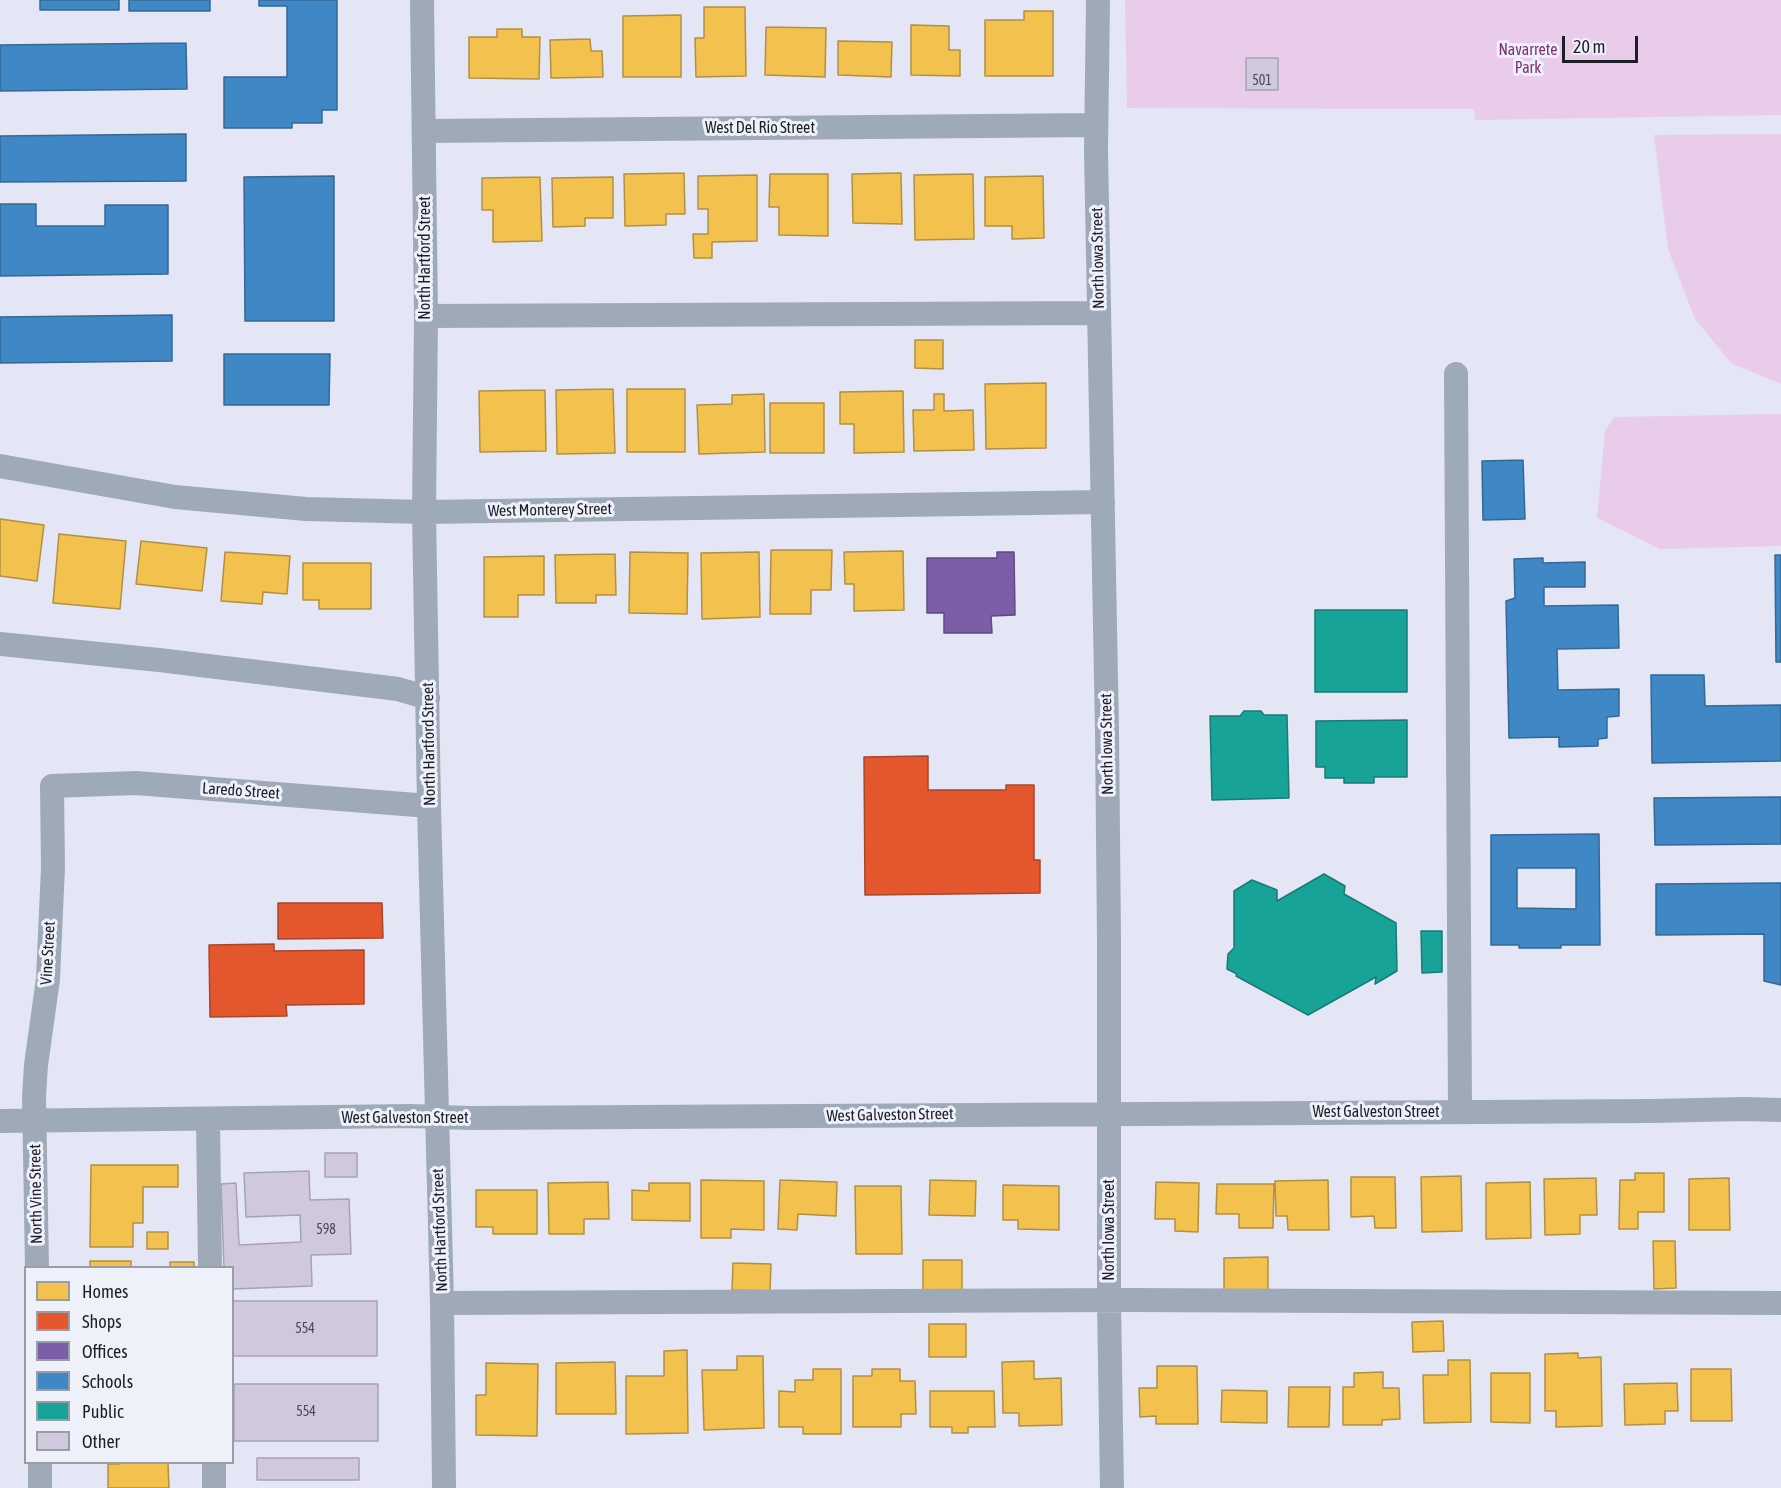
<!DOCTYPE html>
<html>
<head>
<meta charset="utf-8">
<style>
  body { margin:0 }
  #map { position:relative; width:1781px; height:1488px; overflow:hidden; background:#e4e6f5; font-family:"Asap Condensed",sans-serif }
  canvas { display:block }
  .legend { position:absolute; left:24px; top:1266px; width:210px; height:198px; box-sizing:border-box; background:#eef0fa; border:2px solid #9a9ca6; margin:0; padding:8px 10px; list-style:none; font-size:18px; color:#1d1e28 }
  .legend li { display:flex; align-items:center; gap:12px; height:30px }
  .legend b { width:30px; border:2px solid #9a9ca6 }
  .scale { position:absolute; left:1562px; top:36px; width:76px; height:27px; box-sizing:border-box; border:3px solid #1d1e28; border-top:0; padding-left:8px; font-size:18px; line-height:21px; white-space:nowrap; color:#1d1e28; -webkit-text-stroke:4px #eef0fa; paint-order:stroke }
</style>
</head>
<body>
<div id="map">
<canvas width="1781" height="1488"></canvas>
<ul class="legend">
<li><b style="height:16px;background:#f2c14e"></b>Homes</li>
<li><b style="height:16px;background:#e4572e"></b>Shops</li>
<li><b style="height:16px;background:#7b5ea7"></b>Offices</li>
<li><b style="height:16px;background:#3f88c5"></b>Schools</li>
<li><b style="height:16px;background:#17a398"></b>Public</li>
<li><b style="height:16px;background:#d0c9de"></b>Other</li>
</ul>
<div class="scale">20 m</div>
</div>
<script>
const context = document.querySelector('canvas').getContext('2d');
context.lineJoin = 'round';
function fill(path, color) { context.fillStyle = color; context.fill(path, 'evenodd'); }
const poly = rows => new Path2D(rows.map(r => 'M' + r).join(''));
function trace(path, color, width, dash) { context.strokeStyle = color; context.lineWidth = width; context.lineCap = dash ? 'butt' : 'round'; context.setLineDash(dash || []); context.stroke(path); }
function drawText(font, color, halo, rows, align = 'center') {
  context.font = font + ' "Asap Condensed",sans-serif'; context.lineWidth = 6; context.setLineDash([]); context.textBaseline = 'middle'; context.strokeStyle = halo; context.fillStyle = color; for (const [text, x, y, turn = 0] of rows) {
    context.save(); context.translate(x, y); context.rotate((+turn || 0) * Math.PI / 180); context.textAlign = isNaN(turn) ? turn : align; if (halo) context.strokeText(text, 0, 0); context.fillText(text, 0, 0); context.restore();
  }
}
const green = poly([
  [1125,0,1781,0,1781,115,1475,120,1474,109,1127,108],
  [1781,134,1781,384,1731,363,1695,319,1668,249,1654,135],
  [1781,414,1781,546,1660,549,1597,518,1605,431,1614,417]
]);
const homes = poly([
  [704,7,745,7,746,76,696,77,695,38,704,38,704,7],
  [1024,11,1053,11,1053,76,985,76,985,20,1024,20,1024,11],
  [681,15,681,77,623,77,623,16,681,15],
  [911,25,949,26,949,50,960,50,960,76,911,75,911,25],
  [766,27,826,28,825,77,765,75,766,27],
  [497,29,522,29,522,37,540,37,539,79,469,78,469,37,497,37,497,29],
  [590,39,591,51,602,51,603,77,551,78,550,40,590,39],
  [838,41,892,42,891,77,838,75,838,41],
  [684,173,685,214,666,214,666,225,625,226,624,174,684,173],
  [901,173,902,224,853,223,852,174,901,173],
  [770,174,828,174,828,236,779,235,779,207,769,207,770,174],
  [973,174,974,239,915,240,914,175,973,174],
  [757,175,757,241,712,242,712,258,694,258,693,234,708,234,708,209,698,209,698,176,757,175],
  [1043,176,1044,238,1012,239,1012,226,985,226,985,177,1043,176],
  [540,177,542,241,493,242,493,210,482,210,482,178,540,177],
  [613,177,613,218,585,218,585,226,553,227,552,178,613,177],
  [915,340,943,340,943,369,915,368,915,340],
  [1046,383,1046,448,986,449,985,384,1046,383],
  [613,389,615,453,557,454,556,390,613,389],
  [627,389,685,389,685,452,627,452,627,389],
  [545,390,546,451,480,452,479,391,545,390],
  [903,391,904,452,854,453,854,424,840,424,840,392,903,391],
  [764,394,765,452,699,454,697,405,732,404,732,395,764,394],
  [934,394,944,394,944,411,973,410,974,450,914,451,913,410,934,410,934,394],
  [770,403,824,403,824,453,770,453,770,403],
  [0,519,44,525,37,581,0,576,0,519],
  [59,534,126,541,120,609,53,603,59,534],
  [141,541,207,548,202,591,136,584,141,541],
  [771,550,832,550,831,590,811,590,811,614,770,614,771,550],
  [903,551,904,610,854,611,854,584,845,584,844,552,903,551],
  [225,552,290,556,287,594,263,592,262,604,221,601,225,552],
  [630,552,688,553,687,614,629,613,630,552],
  [759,552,760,617,702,619,701,553,759,552],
  [615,554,616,595,596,595,596,603,556,603,555,555,615,554],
  [544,556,544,595,518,595,518,617,484,617,484,557,544,556],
  [303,563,371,563,371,609,319,609,319,600,303,600,303,563],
  [91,1165,178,1165,178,1187,143,1187,143,1223,133,1223,133,1247,90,1247,91,1165],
  [1635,1173,1664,1173,1664,1212,1638,1212,1638,1229,1619,1229,1620,1180,1635,1180,1635,1173],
  [1461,1176,1462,1231,1422,1232,1421,1177,1461,1176],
  [1351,1177,1395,1177,1396,1228,1375,1228,1374,1216,1351,1217,1351,1177],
  [1596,1178,1597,1215,1580,1215,1580,1234,1545,1235,1544,1179,1596,1178],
  [1729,1178,1730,1230,1689,1230,1689,1179,1729,1178],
  [701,1180,764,1181,764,1230,731,1229,731,1238,701,1238,701,1180],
  [780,1180,837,1182,836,1216,798,1214,797,1230,778,1229,780,1180],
  [930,1180,976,1181,975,1216,929,1215,930,1180],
  [1328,1180,1329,1230,1288,1230,1287,1216,1276,1216,1275,1181,1328,1180],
  [608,1182,609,1219,584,1219,584,1234,549,1234,548,1183,608,1182],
  [1156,1182,1199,1183,1198,1232,1175,1231,1175,1219,1155,1219,1156,1182],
  [1530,1182,1531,1238,1486,1239,1486,1183,1530,1182],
  [649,1183,690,1183,690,1221,632,1220,632,1190,649,1191,649,1183],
  [1217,1184,1274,1184,1273,1228,1239,1228,1239,1214,1216,1214,1217,1184],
  [1003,1185,1059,1186,1059,1230,1018,1229,1018,1220,1003,1220,1003,1185],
  [855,1186,901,1186,902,1254,856,1254,855,1186],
  [476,1190,537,1190,537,1234,493,1234,493,1227,476,1227,476,1190],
  [147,1232,168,1232,168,1249,147,1249,147,1232],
  [1653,1241,1675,1241,1676,1288,1654,1289,1653,1241],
  [1268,1257,1268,1290,1224,1290,1224,1258,1268,1257],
  [923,1260,962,1260,962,1290,923,1290,923,1260],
  [90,1261,131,1261,131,1268,90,1268,90,1261],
  [170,1262,194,1262,194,1268,170,1268,170,1262],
  [733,1263,771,1264,770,1291,732,1290,733,1263],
  [1443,1321,1444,1351,1413,1352,1412,1322,1443,1321],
  [929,1324,966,1324,966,1357,929,1357,929,1324],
  [687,1350,688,1433,626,1434,626,1376,664,1376,664,1351,687,1350],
  [1578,1353,1578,1358,1601,1357,1602,1426,1556,1427,1556,1411,1545,1411,1545,1354,1578,1353],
  [737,1356,763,1356,764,1428,704,1430,702,1370,737,1370,737,1356],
  [1448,1360,1470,1360,1471,1422,1424,1423,1423,1375,1448,1375,1448,1360],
  [1034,1361,1034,1379,1061,1378,1062,1425,1019,1426,1019,1413,1003,1413,1002,1362,1034,1361],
  [615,1362,616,1414,556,1414,556,1363,615,1362],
  [486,1363,538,1364,537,1436,476,1435,476,1395,486,1395,486,1363],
  [1157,1366,1197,1366,1198,1424,1156,1424,1156,1416,1140,1417,1139,1388,1157,1388,1157,1366],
  [813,1369,841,1369,841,1434,803,1434,803,1427,779,1427,779,1391,795,1392,795,1380,813,1380,813,1369],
  [872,1369,900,1369,900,1381,915,1381,916,1414,901,1414,901,1427,853,1427,853,1376,872,1376,872,1369],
  [1691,1369,1731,1369,1732,1421,1691,1421,1691,1369],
  [1383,1372,1383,1388,1399,1388,1400,1419,1382,1420,1382,1425,1343,1425,1343,1387,1354,1387,1354,1373,1383,1372],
  [1491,1373,1530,1373,1530,1423,1491,1422,1491,1373],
  [1677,1383,1678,1411,1665,1411,1665,1424,1625,1425,1624,1384,1677,1383],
  [1289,1387,1330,1387,1329,1427,1288,1427,1289,1387],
  [1222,1390,1267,1391,1267,1423,1221,1422,1222,1390],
  [930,1391,994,1391,995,1427,968,1427,968,1433,952,1433,952,1427,930,1427,930,1391],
  [119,1462,168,1463,169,1488,108,1488,108,1464,119,1464,119,1462]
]);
const shops = poly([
  [928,756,928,790,1006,790,1006,785,1034,785,1034,860,1040,860,1040,893,865,895,864,757,928,756],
  [278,903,382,903,383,938,278,939,278,903],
  [274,944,274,951,364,950,364,1004,286,1005,287,1016,210,1017,209,945,274,944]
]);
const offices = poly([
  [997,552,1014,552,1015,615,991,616,992,633,944,633,944,613,927,613,927,558,997,558,997,552]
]);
const schools = poly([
  [40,0,119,0,119,10,40,10,40,0],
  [129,0,210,0,210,11,129,11,129,0],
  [259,0,337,0,337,110,322,110,322,123,292,123,292,128,224,128,224,77,287,77,287,6,259,6,259,0],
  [186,43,187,89,0,91,0,45,186,43],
  [186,134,186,181,0,182,0,136,186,134],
  [334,176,334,321,245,321,244,177,334,176],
  [0,204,36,204,36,226,105,226,105,205,168,205,168,274,0,276,0,204],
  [172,315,172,361,0,363,0,317,172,315],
  [224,354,330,354,329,405,224,405,224,354],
  [1523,460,1525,519,1483,520,1482,461,1523,460],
  [1775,555,1781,555,1781,662,1776,662,1775,555],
  [1543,558,1543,563,1585,562,1585,587,1544,587,1544,606,1618,605,1619,648,1557,649,1558,690,1619,689,1619,716,1607,717,1607,738,1598,739,1598,746,1559,747,1559,737,1509,738,1506,601,1515,598,1514,559,1543,558],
  [1651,675,1704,675,1705,706,1781,705,1781,761,1652,763,1651,675],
  [1781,797,1781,844,1655,845,1654,798,1781,797],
  [1599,834,1600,945,1561,945,1561,948,1519,948,1519,945,1491,945,1491,835,1599,834],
  [1517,868,1576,868,1576,909,1517,908,1517,868],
  [1781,883,1781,985,1764,981,1764,934,1656,935,1656,884,1781,883]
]);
const public = poly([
  [1315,610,1407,610,1407,692,1315,692,1315,610],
  [1244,711,1261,711,1264,715,1287,715,1289,798,1212,800,1210,716,1240,716,1244,711],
  [1407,720,1407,777,1374,777,1374,783,1344,783,1344,778,1325,778,1325,767,1316,767,1316,721,1407,720],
  [1324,874,1345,886,1344,894,1396,923,1397,971,1375,984,1376,977,1308,1015,1236,976,1237,974,1227,969,1228,954,1234,948,1234,891,1252,880,1277,890,1277,901,1324,874],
  [1421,931,1442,931,1442,972,1422,973,1421,931]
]);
const building = poly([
  [1246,58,1278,58,1278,90,1246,90,1246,58],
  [325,1153,357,1153,357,1177,325,1177,325,1153],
  [309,1171,310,1200,349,1199,351,1254,311,1255,312,1286,232,1289,232,1268,224,1268,221,1184,236,1183,239,1245,301,1242,300,1215,246,1217,244,1173,309,1171],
  [232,1301,377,1301,377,1356,232,1356,232,1301],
  [234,1384,378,1384,378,1441,234,1441,234,1384],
  [257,1458,359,1458,359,1480,257,1480,257,1458]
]);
const minor = poly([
  [422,0,426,316,424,512,429,806,442,1303,444,1488],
  [1098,0,1096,150,1107,731,1109,939,1109,1300,1112,1488],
  [424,131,1096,125],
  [426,316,1099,313],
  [1456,374,1460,1111],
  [0,466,175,497,306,509,424,512,1103,502],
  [0,644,159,660,398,689,428,698],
  [208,1119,210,1268],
  [0,1121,411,1116,471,1118,1650,1111,1745,1109,1781,1110],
  [37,1268,34,1096,36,1065,48,979,53,867,52,786,136,783,429,806],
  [442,1303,1126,1300,1781,1303],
  [40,1462,40,1488],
  [214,1462,214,1488]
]);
const numberNames = [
  ["501",1262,81],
  ["598",326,1230],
  ["554",305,1329],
  ["554",306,1412]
];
const parkNames = [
  ["Navarrete",1528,50],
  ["Park",1528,68]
];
const streetNames = [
  ["West Del Rio Street",760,128],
  ["North Hartford Street",425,258,-90],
  ["North Iowa Street",1098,258,-91],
  ["West Monterey Street",550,510,-1],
  ["North Hartford Street",429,744,-91],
  ["North Iowa Street",1107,744,-91],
  ["Laredo Street",241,791,4],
  ["Vine Street",48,953,-87],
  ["West Galveston Street",1376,1112],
  ["West Galveston Street",890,1115,-1],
  ["West Galveston Street",405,1118],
  ["North Vine Street",36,1194,-91],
  ["North Hartford Street",440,1230,-92],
  ["North Iowa Street",1109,1230,-90]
];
fill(green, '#e8cce9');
fill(homes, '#f2c14e');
trace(homes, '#b29043', 1.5);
fill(shops, '#e4572e');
trace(shops, '#a8462c', 1.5);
fill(offices, '#7b5ea7');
trace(offices, '#5f4b81', 1.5);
fill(schools, '#3f88c5');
trace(schools, '#356896', 1.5);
fill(public, '#17a398');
trace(public, '#197b76', 1.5);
fill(building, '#d0c9de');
trace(building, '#a5a4af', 1.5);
trace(minor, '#9faab9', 24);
drawText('14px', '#4a4956', null, numberNames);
drawText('16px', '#853176', '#eef0fa', parkNames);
drawText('16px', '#1d1e28', '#eef0fa', streetNames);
</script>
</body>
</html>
